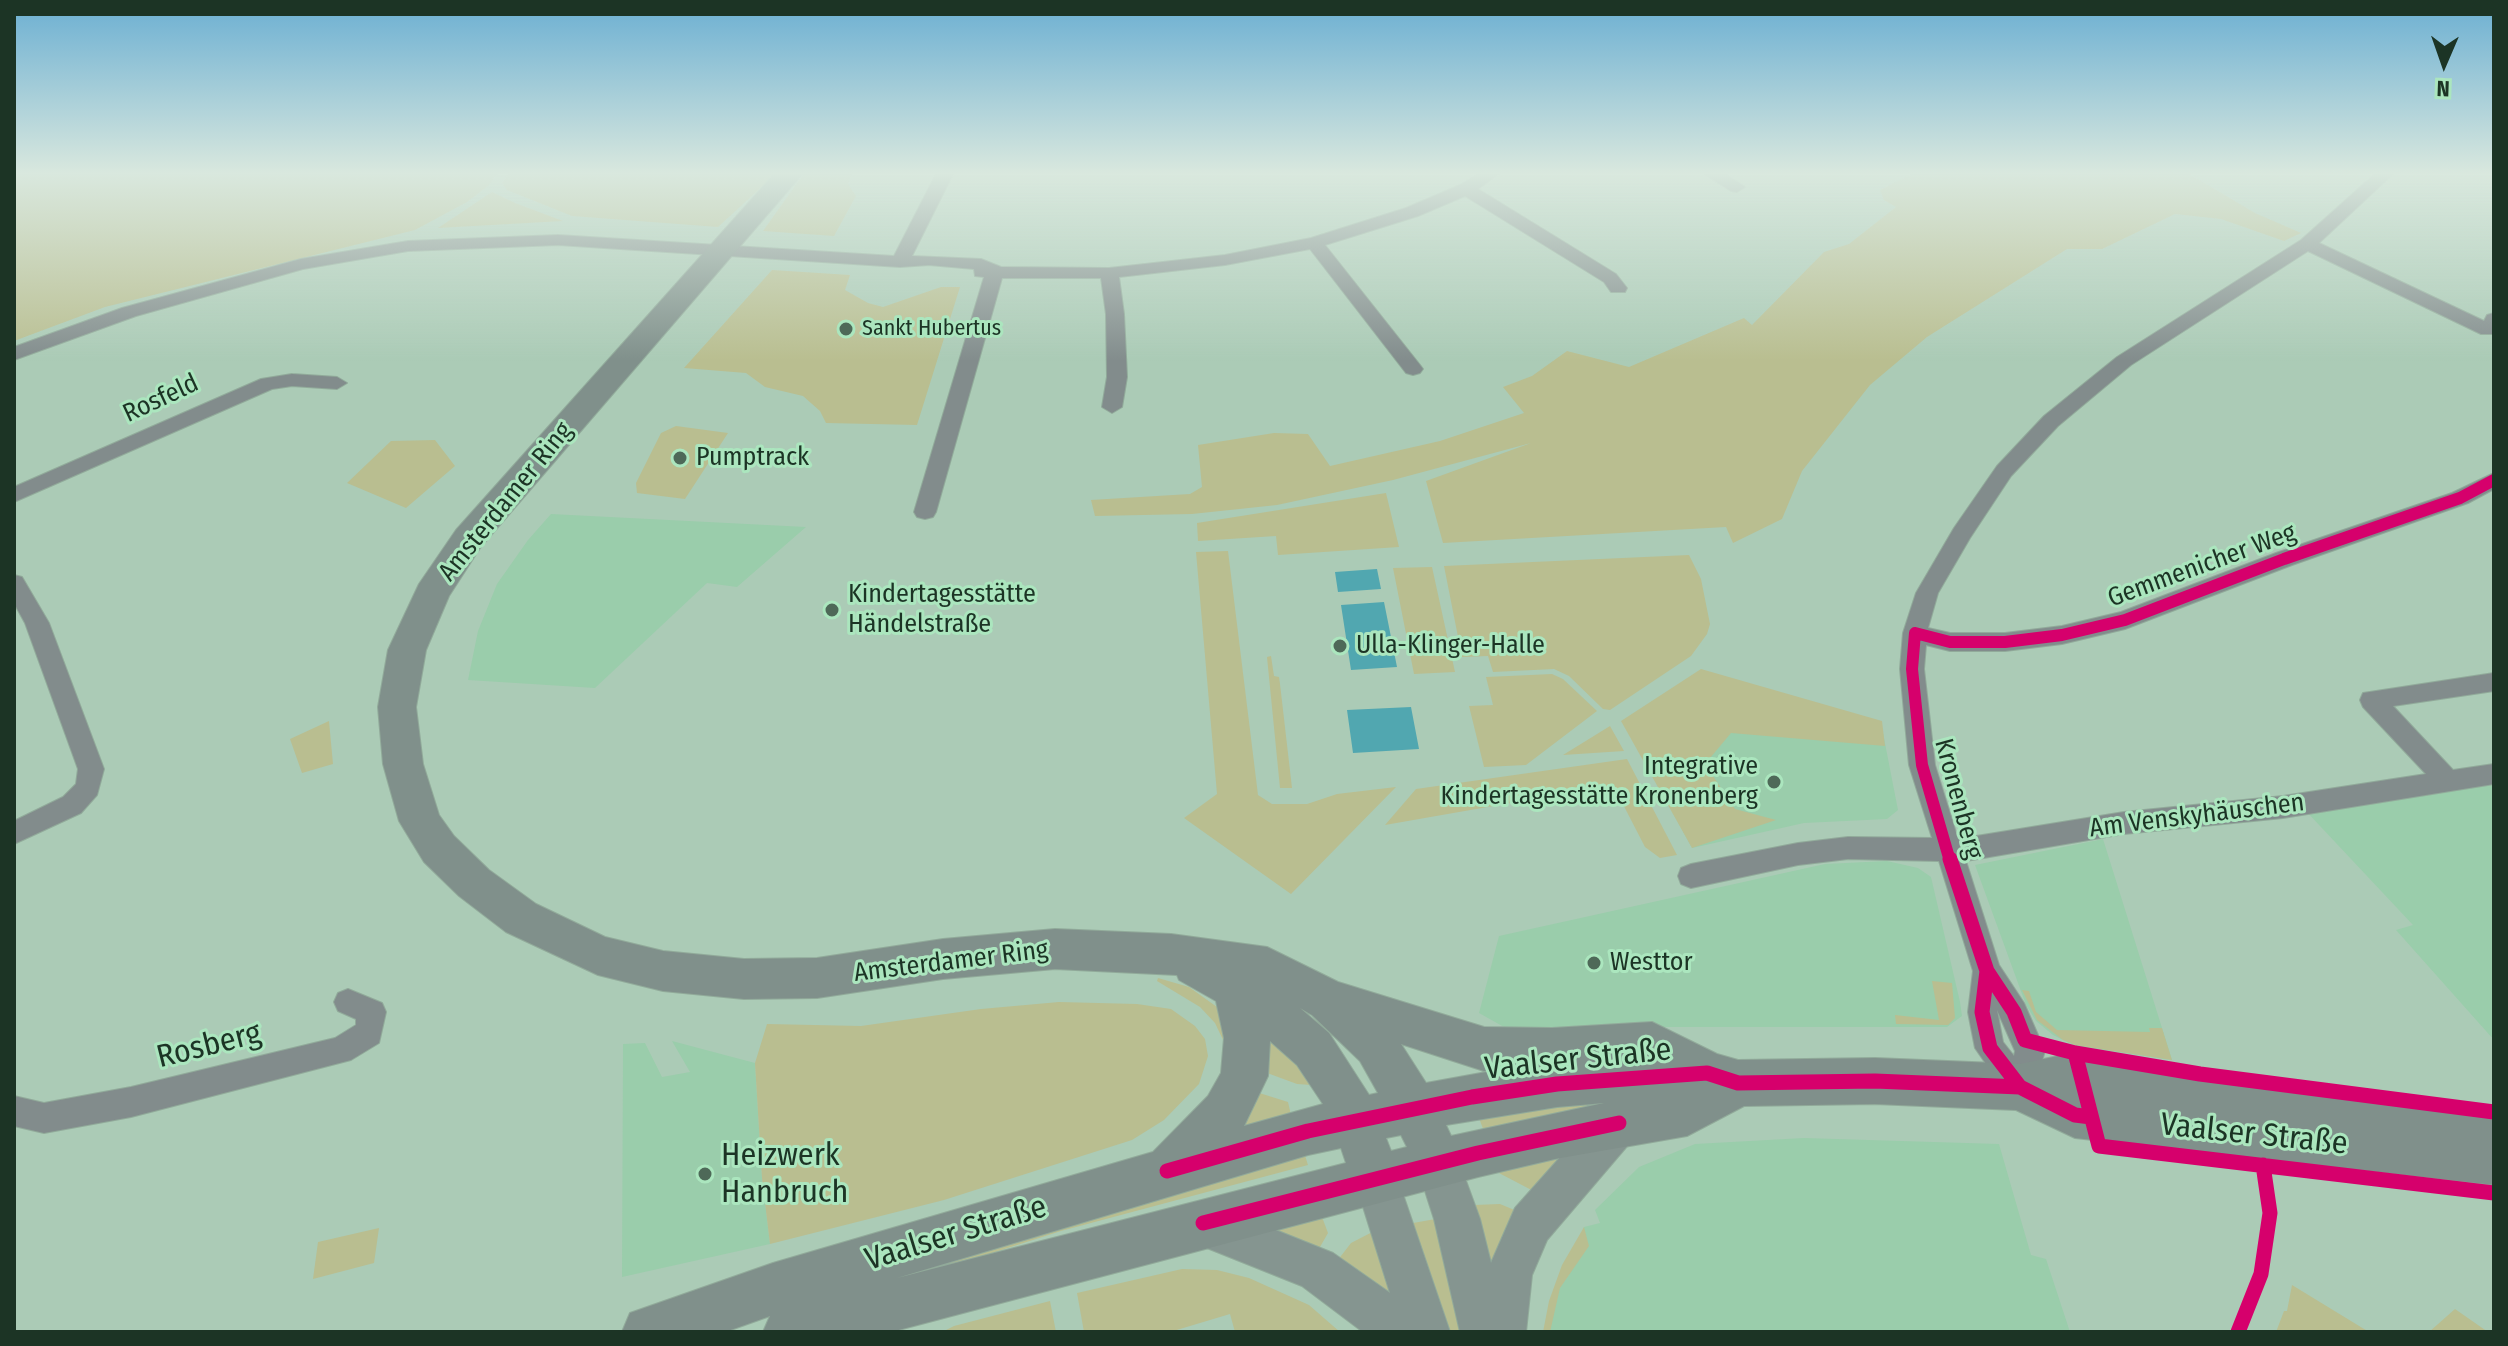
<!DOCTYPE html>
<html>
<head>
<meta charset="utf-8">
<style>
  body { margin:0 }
  #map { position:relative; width:2508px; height:1346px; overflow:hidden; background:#abcbb6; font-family:"Fira Sans Condensed",sans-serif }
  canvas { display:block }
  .frame { position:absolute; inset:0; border:16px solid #1c3425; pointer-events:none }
  .north { position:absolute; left:2404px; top:24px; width:80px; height:80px; -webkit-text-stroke:6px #abe6be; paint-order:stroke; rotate:182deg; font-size:22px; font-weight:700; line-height:32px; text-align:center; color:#1c3425 }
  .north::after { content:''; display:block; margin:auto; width:28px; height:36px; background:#1c3425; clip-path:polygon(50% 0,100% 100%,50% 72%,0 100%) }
</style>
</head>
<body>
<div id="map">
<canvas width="2508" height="1346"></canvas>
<div class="frame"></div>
<div class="north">N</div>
</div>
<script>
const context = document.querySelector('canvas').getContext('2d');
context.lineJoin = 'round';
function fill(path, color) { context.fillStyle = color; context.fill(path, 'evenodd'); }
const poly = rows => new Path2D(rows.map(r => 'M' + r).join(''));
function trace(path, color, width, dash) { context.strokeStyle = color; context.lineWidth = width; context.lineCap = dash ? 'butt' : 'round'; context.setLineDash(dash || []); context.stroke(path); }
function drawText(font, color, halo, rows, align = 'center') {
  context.font = font + ' "Fira Sans Condensed",sans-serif'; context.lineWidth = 6; context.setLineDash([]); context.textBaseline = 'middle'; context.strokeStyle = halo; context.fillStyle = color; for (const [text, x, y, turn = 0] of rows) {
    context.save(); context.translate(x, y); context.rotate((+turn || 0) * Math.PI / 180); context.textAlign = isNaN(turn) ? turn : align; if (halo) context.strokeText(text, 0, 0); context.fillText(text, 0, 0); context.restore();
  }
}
const built = poly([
  [551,514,806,527,737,587,707,583,595,688,468,680,478,631,497,584,528,540],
  [1627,730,1883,733,1898,810,1887,819,1804,823,1692,848],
  [2494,785,2494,1040,2396,930,2413,925,2305,810],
  [2103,839,2172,1060,2075,1046,2053,1035,2036,1021,2026,1005,1975,865],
  [1887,861,1918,868,1931,877,1960,1002,1962,1016,1947,1027,1504,1027,1479,1013,1499,936,1825,864],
  [672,1041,755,1063,762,1178,770,1244,622,1277,623,1044,645,1043,662,1077,690,1072],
  [1804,1138,1999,1144,2031,1255,2046,1259,2070,1332,1548,1332,1550,1308,1584,1227,1600,1223,1595,1210,1639,1167,1695,1144]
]);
const green = poly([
  [14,172,499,172,488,186,467,202,415,230,105,307,14,341],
  [510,172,778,172,718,227,572,216,507,190,502,183],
  [805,172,853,172,848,184,856,196,834,236,763,231],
  [1916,172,2186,172,2255,213,2301,233,2284,241,2221,219,2175,214,2102,249,2067,249,1927,337,1870,385,1802,471,1782,519,1733,543,1726,527,1443,543,1426,481,1531,443,1393,480,1277,505,1192,514,1095,516,1091,500,1190,494,1202,487,1198,445,1274,433,1308,434,1330,466,1440,441,1524,413,1503,387,1532,376,1567,351,1629,367,1744,318,1752,325,1824,252,1849,244,1896,207,1884,200,1880,190],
  [492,192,515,203,563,221,438,228],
  [772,270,850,275,845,290,868,303,883,307,941,287,960,287,917,425,826,423,820,411,803,396,765,387,746,373,684,368],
  [676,426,728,433,685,499,637,493,636,483,661,433],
  [435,440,455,466,406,508,347,483,391,441],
  [1386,493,1399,547,1278,555,1276,536,1198,541,1197,523],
  [1228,551,1258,795,1272,804,1307,804,1337,794,1396,787,1291,894,1184,818,1217,794,1196,552],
  [1689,555,1701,579,1710,624,1707,634,1691,656,1610,710,1603,709,1569,676,1554,669,1493,672,1488,656,1462,657,1444,566],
  [1432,567,1455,672,1414,674,1393,568],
  [1271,656,1274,676,1279,677,1280,684,1292,788,1280,788,1267,657],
  [1701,669,1882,721,1885,746,1731,733,1705,764,1735,809,1776,820,1692,848,1621,721],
  [1552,674,1563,679,1597,711,1526,765,1484,767,1469,706,1493,705,1486,677],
  [329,721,333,764,302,773,290,739],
  [1610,726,1624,751,1563,755],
  [1627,759,1677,855,1660,858,1645,847,1613,785,1385,825,1416,789],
  [1158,978,1189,987,1217,1007,1224,1016,1224,1042,1215,1023,1200,1007,1157,981],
  [1932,981,1952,983,1955,1018,1948,1025,1896,1024,1895,1015,1939,1020],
  [2022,990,2029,991,2036,1012,2057,1030,2150,1032,2149,1028,2162,1028,2172,1060,2075,1045,2063,1040,2037,1020],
  [1059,1002,1137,1004,1171,1009,1195,1026,1205,1039,1208,1056,1199,1084,1164,1120,1132,1140,944,1200,770,1244,762,1178,755,1063,767,1024,861,1026,981,1009],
  [1259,1028,1305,1070,1311,1085,1297,1084,1259,1070],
  [1253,1091,1288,1102,1291,1115,1230,1131],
  [1637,1096,1485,1134,1479,1118,1533,1108],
  [1303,1149,1308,1165,1061,1231,851,1298,846,1287],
  [1568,1156,1541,1195,1497,1172],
  [1500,1204,1529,1216,1498,1289,1474,1205],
  [1322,1217,1328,1233,1316,1254,1273,1229],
  [1441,1218,1470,1332,1442,1332,1402,1225],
  [1584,1227,1589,1246,1560,1288,1550,1332,1543,1332,1549,1301,1562,1265],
  [379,1228,374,1263,313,1279,318,1242],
  [1380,1228,1413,1321,1334,1265,1351,1243],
  [1182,1269,1217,1270,1249,1278,1309,1305,1340,1332,1235,1332,1230,1314,1170,1332,1084,1332,1077,1293],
  [2292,1285,2369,1332,2276,1332,2284,1311,2287,1311],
  [1050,1301,1056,1332,942,1332,954,1326],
  [2455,1309,2488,1332,2429,1332]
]);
const water = poly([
  [1377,569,1381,589,1338,592,1335,572],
  [1384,602,1397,667,1351,670,1341,605],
  [1411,707,1419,749,1353,753,1347,710]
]);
const street = poly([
  [937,172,954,172,912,256,981,259,1001,267,1109,268,1225,255,1311,238,1406,208,1460,185,1481,172,1501,172,1478,189,1616,274,1627,288,1625,292,1611,292,1604,282,1465,196,1418,216,1325,245,1420,365,1423,369,1420,373,1413,375,1406,373,1310,249,1225,265,1119,277,1124,314,1127,377,1122,407,1112,413,1102,407,1107,377,1106,314,1101,278,1002,278,936,512,933,517,925,519,917,517,914,512,984,277,975,276,974,269,929,265,900,267,558,245,408,251,303,269,136,316,14,360,14,347,122,308,301,259,408,241,558,235,894,256,937,172],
  [1701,172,1722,172,1745,187,1737,192,1731,191,1701,172],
  [2377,172,2395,172,2319,243,2484,321,2487,315,2494,313,2494,334,2481,334,2308,251,2131,365,2058,426,2011,476,1970,538,1938,593,1928,628,1950,633,2005,633,2062,626,2121,612,2276,553,2452,493,2494,473,2494,489,2468,503,2292,565,2125,629,2062,644,2005,651,1950,651,1926,645,1924,669,1935,765,1958,839,2124,812,2283,796,2426,774,2363,707,2360,700,2363,693,2494,673,2494,691,2393,706,2453,770,2494,764,2494,784,2283,818,2124,834,1966,861,1999,965,2024,1003,2045,1051,2031,1097,2020,1101,2009,1097,1975,1048,1968,1012,1973,971,1939,861,1848,859,1798,865,1691,888,1681,884,1678,876,1681,868,1691,864,1798,843,1848,837,1932,838,1909,765,1900,669,1903,633,1916,593,1954,528,1997,466,2044,416,2117,357,2301,240,2377,172],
  [1997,1010,2015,1051,2014,1056,2003,1042,1997,1010],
  [292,374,337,377,347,383,337,389,292,386,272,389,14,502,14,487,261,379,292,374],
  [14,575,22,577,49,623,104,769,97,795,81,813,14,844,14,821,63,797,76,784,78,769,25,623,14,603,14,575],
  [348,989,382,1003,386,1012,379,1043,351,1060,131,1117,44,1133,14,1126,14,1096,44,1103,131,1087,335,1038,356,1025,356,1019,338,1011,334,1002,338,993,348,989]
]);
const secondary = poly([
  [1619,1102,1634,1108,1641,1123,1634,1138,1547,1240,1532,1275,1526,1332,1460,1332,1434,1219,1416,1163,1422,1148,1438,1141,1454,1148,1480,1219,1491,1263,1515,1208,1604,1108,1619,1102],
  [1376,1156,1392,1162,1450,1332,1363,1332,1302,1286,1187,1240,1180,1224,1187,1208,1203,1201,1333,1253,1390,1293,1354,1178,1360,1162,1376,1156]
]);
const primary = poly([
  [776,172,804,172,480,548,449,596,426,650,416,707,423,764,439,815,454,836,489,870,536,904,605,937,663,951,744,959,817,958,943,939,1055,929,1171,934,1267,947,1338,982,1484,1027,1552,1028,1652,1022,1717,1054,1738,1060,1875,1058,2020,1064,2072,1053,2494,1112,2494,1185,2075,1138,2016,1110,1875,1104,1744,1106,1687,1136,1555,1159,1478,1177,891,1332,763,1332,770,1316,725,1332,622,1332,630,1313,773,1263,1153,1152,1208,1096,1221,1073,1224,1038,1216,1001,1179,980,1177,975,1055,969,943,979,817,998,744,999,663,991,598,975,506,932,459,896,424,862,399,821,383,764,378,707,388,650,419,584,456,530,776,172],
  [1300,1008,1312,1015,1360,1061,1378,1093,1369,1095,1329,1033,1300,1008],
  [1270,1041,1297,1065,1323,1104,1244,1126,1268,1076,1270,1041],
  [1401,1044,1484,1071,1492,1071,1426,1083,1401,1044],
  [1604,1103,1451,1136,1446,1125,1557,1107,1604,1103],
  [1401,1135,1407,1147,1391,1151,1386,1138,1401,1135],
  [1341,1148,1346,1163,897,1278,1308,1155,1341,1148]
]);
const cyclewayFar1 = poly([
  [1950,861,1922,765,1912,669,1915,633,1950,642,2005,642,2062,635,2125,620,2284,559,2460,498,2494,480]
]);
const cycleway = poly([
  [1950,859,1987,971,2014,1012,2025,1040,2075,1053,2200,1074,2494,1112],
  [1987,971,1982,1012,1990,1048,2020,1087],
  [2075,1053,2099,1146,2494,1193],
  [1167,1171,1308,1131,1472,1097,1557,1084,1707,1073,1738,1083,1875,1081,2020,1087,2075,1115,2091,1117],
  [1203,1223,1478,1153,1619,1123],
  [2238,1332,2261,1274,2270,1213,2263,1165]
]);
const markers = [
  [846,329,8,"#4e6958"],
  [680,458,8,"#4e6958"],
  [832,610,8,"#4e6958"],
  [1340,646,8,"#4e6958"],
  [1774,782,8,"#4e6958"],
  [1594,963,8,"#4e6958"],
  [705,1174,8,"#4e6958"]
];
const farPoinames = [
  ["Sankt Hubertus",862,329]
];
const streetNames = [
  ["Rosfeld",161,399,-25],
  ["Amsterdamer Ring",506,502,-51],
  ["Gemmenicher Weg",2202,566,-20],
  ["Kronenberg",1958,799,75],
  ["Am Venskyhäuschen",2197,816,-7],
  ["Amsterdamer Ring",951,962,-7]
];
const poiNames = [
  ["Pumptrack",696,458],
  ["Kindertagesstätte",848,595],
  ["Händelstraße",848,625],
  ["Ulla-Klinger-Halle",1356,646],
  ["Integrative",1758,767,"right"],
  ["Kindertagesstätte Kronenberg",1758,797,"right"],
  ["Westtor",1610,963]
];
const nearStreetnames = [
  ["Rosberg",209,1046,-14],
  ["Vaalser Straße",1578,1060,-6],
  ["Vaalser Straße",2254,1135,6],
  ["Vaalser Straße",956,1234,-17]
];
const nearPoinames = [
  ["Heizwerk",721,1156],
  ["Hanbruch",721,1193]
];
fill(built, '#9acdab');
fill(green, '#b9be90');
fill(water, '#51a7b0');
trace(street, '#91aa9a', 2);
trace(secondary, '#91aa9a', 2);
trace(primary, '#91aa9a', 2);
fill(street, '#828c8c');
fill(secondary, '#859590');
fill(primary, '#80908b');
trace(cyclewayFar1, '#d6006c', 12);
trace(cycleway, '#d6006c', 15);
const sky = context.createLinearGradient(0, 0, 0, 361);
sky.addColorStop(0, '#6bafd2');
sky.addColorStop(0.48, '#d9e8de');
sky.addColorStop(1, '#d9e8de00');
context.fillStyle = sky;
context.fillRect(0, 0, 2508, 361);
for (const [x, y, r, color] of markers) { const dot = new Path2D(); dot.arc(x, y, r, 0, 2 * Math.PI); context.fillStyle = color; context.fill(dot); trace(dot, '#abe6be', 3); }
drawText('22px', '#1c3425', '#abe6be', farPoinames, 'left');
drawText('26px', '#1c3425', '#abe6be', streetNames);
drawText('26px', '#1c3425', '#abe6be', poiNames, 'left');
drawText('32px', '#1c3425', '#abe6be', nearStreetnames);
drawText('32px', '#1c3425', '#abe6be', nearPoinames, 'left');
</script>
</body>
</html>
